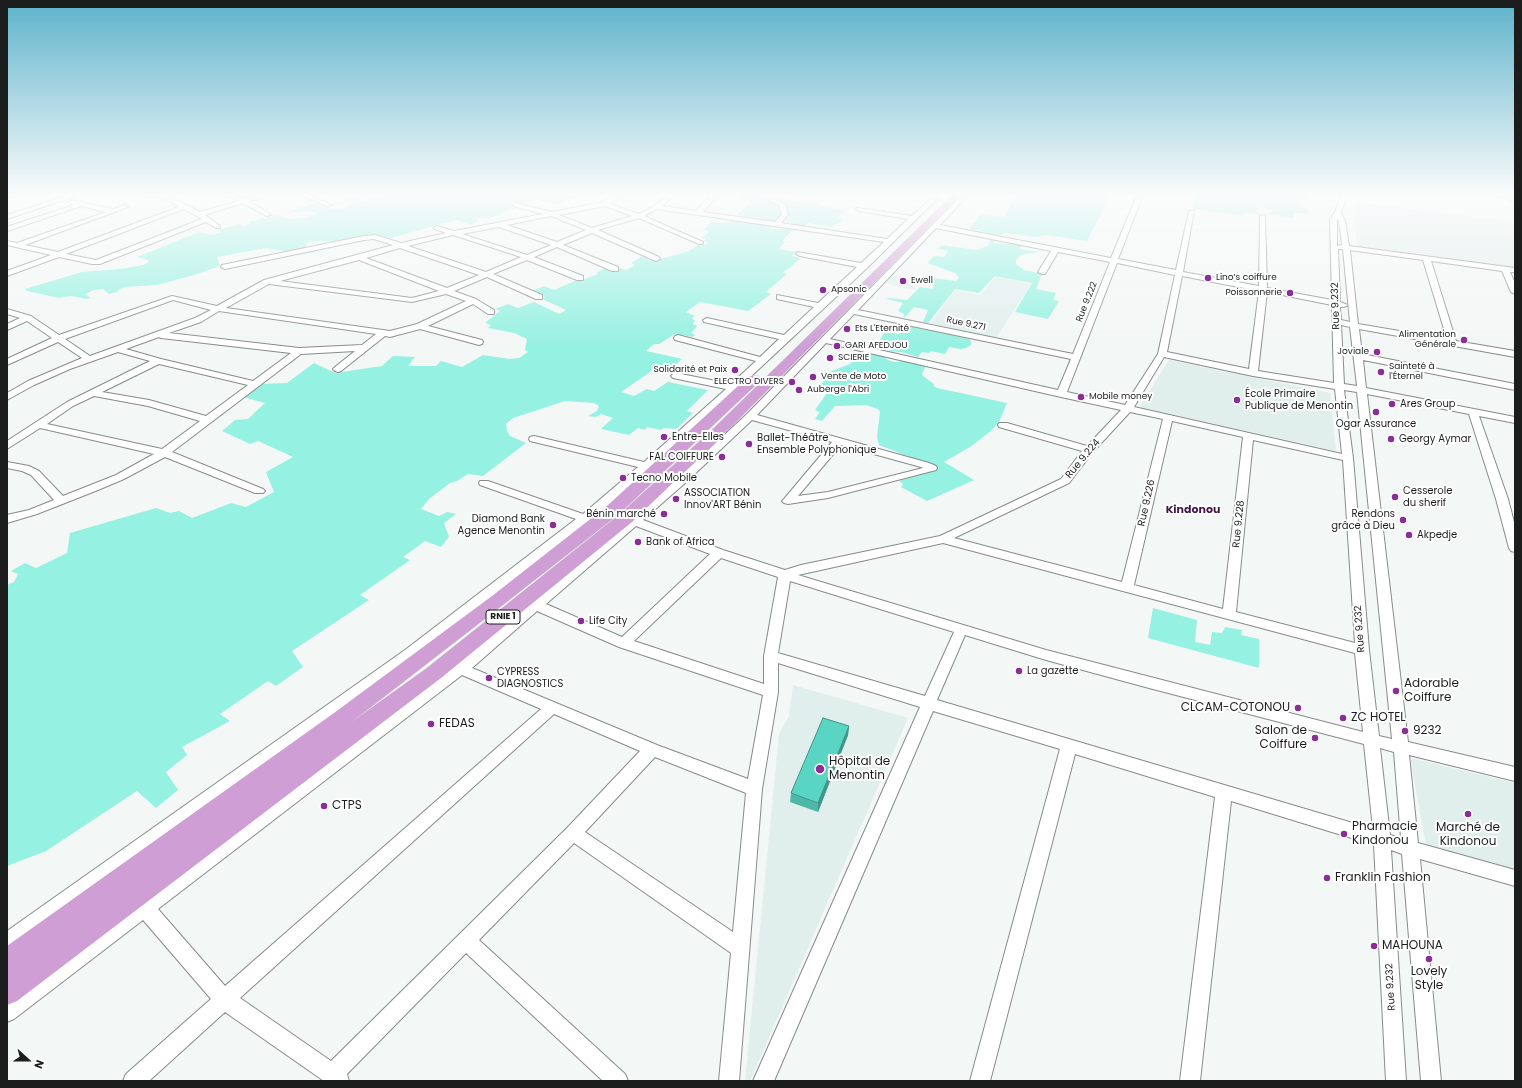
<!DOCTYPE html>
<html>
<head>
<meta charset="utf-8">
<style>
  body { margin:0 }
  #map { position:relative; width:1522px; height:1088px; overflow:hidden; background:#f3f7f6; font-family:Poppins,sans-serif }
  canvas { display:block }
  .frame { position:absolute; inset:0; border:8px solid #1c1e1d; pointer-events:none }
  .north { position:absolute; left:8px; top:1040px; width:40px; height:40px; -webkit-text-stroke:3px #fff; paint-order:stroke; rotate:111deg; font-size:11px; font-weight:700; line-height:16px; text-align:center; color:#1c1e1d }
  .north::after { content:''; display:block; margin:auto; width:14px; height:18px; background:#1c1e1d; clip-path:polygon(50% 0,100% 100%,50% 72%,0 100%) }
</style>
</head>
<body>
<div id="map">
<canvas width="1522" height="1088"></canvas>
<div class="frame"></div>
<div class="north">N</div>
</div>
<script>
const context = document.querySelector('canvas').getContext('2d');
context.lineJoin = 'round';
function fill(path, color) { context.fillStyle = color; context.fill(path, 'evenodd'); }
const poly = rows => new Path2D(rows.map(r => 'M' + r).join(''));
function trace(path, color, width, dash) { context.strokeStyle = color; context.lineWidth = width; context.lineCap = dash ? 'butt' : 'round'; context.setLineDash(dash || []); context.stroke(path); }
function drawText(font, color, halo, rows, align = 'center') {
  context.font = font + ' Poppins,sans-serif'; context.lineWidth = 4; context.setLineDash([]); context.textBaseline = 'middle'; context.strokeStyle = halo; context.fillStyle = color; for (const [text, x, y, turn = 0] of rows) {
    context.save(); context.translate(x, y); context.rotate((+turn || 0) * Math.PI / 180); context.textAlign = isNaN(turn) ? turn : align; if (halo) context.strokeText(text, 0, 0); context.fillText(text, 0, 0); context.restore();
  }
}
const built = poly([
  [1355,202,1515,222,1515,270,1358,249,1354,217],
  [891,275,922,281,914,290,883,283],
  [996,276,1031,284,996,338,930,324,955,290,981,295],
  [1169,360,1330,393,1336,451,1139,407],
  [793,685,908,718,750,1081,745,1081,779,734,789,716],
  [1410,758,1515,783,1515,869,1426,845]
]);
const green = poly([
  [385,195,574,195,578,197,566,200,557,205,536,200,524,204,512,204,510,205,515,208,502,212,503,214,488,218,477,218,475,219,478,221,470,225,458,220,452,221,391,238,373,235,330,243,330,241,309,241,306,245,306,248,289,252,266,248,217,257,220,266,194,275,157,285,125,287,120,289,117,292,109,294,103,289,94,290,85,294,91,298,86,299,71,296,59,298,27,291,25,289,82,272,120,269,143,265,149,262,148,260,137,257,199,232,211,235,222,232,219,230,239,224,244,226,250,224,248,222,277,215,290,219,309,217,317,213,308,211,285,213,318,202,332,207,330,208,331,209,342,209,354,203,348,202,339,205,335,204,351,198,363,202],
  [740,195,767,195,766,197,820,204,819,206,847,211,837,218,843,220,832,227,808,223,804,227,790,225,792,222,777,220,775,222,740,217,741,216,737,215,751,201,737,199],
  [1016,195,1111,195,1087,241,1045,235,1038,237,1005,233,1000,235,968,229,982,214,1004,217],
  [1195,195,1296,195,1307,196,1306,200,1298,199,1297,202,1301,203,1300,207,1308,209,1309,214,1295,213,1293,218,1268,214,1272,212,1271,210,1261,207,1257,208,1256,211,1262,215,1246,213,1243,216,1194,209],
  [1438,195,1515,195,1515,206,1506,200,1495,197],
  [732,220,772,226,771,229,794,229,782,241,785,242,779,249,795,252,792,256,801,258,783,273,787,274,766,292,771,294,748,311,700,302,686,312,695,316,692,318,695,321,693,324,697,326,691,333,695,335,693,337,675,334,659,344,654,344,646,351,682,359,665,374,653,370,621,392,634,396,647,389,654,391,668,382,708,390,687,411,693,413,676,429,664,428,661,430,647,427,645,430,638,428,629,435,601,429,613,418,601,414,596,417,588,416,597,411,599,406,594,403,565,401,513,418,506,424,507,431,510,436,526,443,483,476,468,474,457,481,450,483,429,499,421,509,439,516,447,512,456,514,444,523,449,537,441,547,425,541,403,557,410,560,360,595,369,600,292,651,303,667,276,686,268,681,220,714,230,721,182,747,187,755,166,772,178,790,156,808,137,791,46,851,7,866,7,585,14,582,18,574,11,571,25,563,36,568,67,553,70,533,156,508,170,513,179,511,192,518,231,503,246,507,274,492,266,472,293,457,258,441,250,444,222,431,235,420,248,419,265,403,243,397,260,384,287,383,314,363,335,373,382,366,393,356,415,357,408,366,436,366,441,361,462,367,483,355,510,359,519,358,528,352,525,350,527,339,514,333,488,328,491,325,485,323,500,311,495,309,508,304,518,308,534,302,559,314,566,310,542,299,545,297,532,291,544,286,554,290,579,279,582,280,598,274,596,273,605,268,611,271,619,268,626,270,635,265,631,263,642,256,654,261,689,251,698,245,702,246,709,243,704,241,706,238,702,238,709,231,704,229,711,222,728,223],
  [991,238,995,239,993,243,1021,245,1020,249,1039,252,1021,255,1016,260,1016,264,1024,270,1042,274,1036,289,1056,293,1053,300,1059,301,1048,319,1015,312,1032,283,995,276,979,293,955,289,928,323,923,322,928,310,914,307,905,317,903,317,904,314,898,311,903,303,887,299,888,298,907,300,920,287,933,289,934,286,928,284,932,278,956,281,959,277,955,273,927,263,934,256,944,257,948,251,938,249,942,245,977,250,988,246],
  [906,323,969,339,971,341,971,345,966,348,961,349,949,347,945,354,931,351,929,353,922,352,918,357,901,352,889,351,891,348,883,347,883,344,878,343,884,333,868,330,871,326,889,330,888,332,899,334],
  [872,353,882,355,888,360,894,362,908,361,926,365,922,374,923,376,934,384,934,386,937,388,1007,403,999,422,992,430,970,447,944,462,974,480,927,501,901,487,903,484,899,481,932,470,930,465,879,445,877,437,880,412,878,409,866,405,835,406,822,421,815,419,820,412,815,410,827,393,817,390,826,378,823,377,827,373,850,364,858,355,865,356],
  [1153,608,1197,620,1195,642,1210,645,1212,632,1222,633,1225,627,1242,630,1241,635,1259,639,1259,668,1148,638]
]);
const minor = poly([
  [7,195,13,195,7,198,7,195],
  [70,195,79,195,7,219,7,215,70,195],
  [142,195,157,195,154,197,145,197,142,195],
  [160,195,167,195,200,212,238,201,225,195,233,195,244,199,258,195,267,195,266,196,249,201,271,215,266,216,243,203,205,215,220,226,220,228,216,228,206,222,100,264,92,264,59,257,7,276,7,271,51,255,7,245,7,241,17,243,106,212,81,206,7,231,7,227,74,205,68,202,71,200,113,209,125,205,128,207,25,245,58,252,179,207,160,195],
  [184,209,202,219,96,260,66,254,184,209],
  [300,195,308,195,332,205,327,206,300,195],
  [615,195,622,195,610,204,639,214,654,206,668,195,675,195,662,206,696,211,711,195,717,195,703,212,775,222,782,214,779,205,770,201,765,195,771,195,774,199,785,204,788,214,781,223,887,239,908,219,859,211,856,209,857,208,912,216,935,195,941,195,867,268,700,424,606,507,415,658,14,949,7,951,7,931,405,650,576,519,480,485,479,483,480,481,488,481,583,514,638,467,530,441,529,439,530,437,534,436,644,462,726,389,673,378,671,376,673,374,676,373,731,384,756,361,675,340,674,338,675,336,678,335,760,357,779,339,704,322,703,320,707,318,784,335,814,307,777,299,777,295,818,303,857,267,800,256,796,254,797,252,861,263,884,242,657,209,644,216,703,242,703,244,699,244,639,218,598,230,659,257,660,259,656,261,592,233,563,245,618,267,618,271,612,271,557,247,534,257,583,276,583,280,577,280,527,260,493,274,542,295,542,299,536,299,487,277,454,291,476,299,494,310,494,314,488,314,473,304,428,326,482,340,483,342,482,344,479,345,420,329,390,337,385,336,341,371,338,372,335,371,333,369,335,367,355,351,301,354,172,452,263,489,265,491,263,493,255,493,165,457,124,479,98,490,37,514,7,523,7,515,29,510,54,500,31,475,22,471,7,468,7,462,29,466,39,471,63,496,116,475,154,454,40,428,7,449,7,441,67,402,150,361,118,352,70,369,34,385,7,400,7,393,28,381,82,358,58,342,7,365,7,359,52,338,27,321,7,330,7,324,20,318,7,314,7,309,31,316,59,335,172,296,217,306,264,280,393,245,374,239,364,240,225,269,221,267,222,265,364,236,375,235,401,243,446,233,435,229,434,228,437,226,454,231,543,214,513,206,512,205,515,203,552,212,603,202,615,195],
  [605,206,632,216,592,228,559,215,605,206],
  [551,216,586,230,557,242,507,225,551,216],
  [499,227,551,245,527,255,462,234,499,227],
  [453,235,521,257,486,272,408,246,453,235],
  [400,248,479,275,447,288,366,258,400,248],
  [359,260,439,291,412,298,280,281,359,260],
  [269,284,412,302,446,294,466,301,417,324,390,331,226,308,269,284],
  [173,300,211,310,195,318,90,356,65,339,173,300],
  [219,311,376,334,362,345,299,348,169,333,201,322,219,311],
  [159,337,161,338,291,353,253,381,161,359,126,349,159,337],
  [159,364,248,385,206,416,149,400,102,392,159,364],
  [94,396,148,406,200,421,162,449,47,424,73,406,94,396],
  [962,195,968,195,940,225,1111,258,1137,195,1143,195,1118,259,1176,270,1189,211,1194,210,1183,272,1259,286,1260,216,1265,215,1267,288,1332,300,1330,219,1335,212,1342,195,1348,195,1341,212,1345,221,1349,246,1515,268,1515,272,1510,272,1515,283,1515,294,1511,292,1502,271,1431,261,1456,341,1515,351,1515,357,1359,329,1362,354,1515,384,1515,390,1363,360,1366,388,1515,417,1515,423,1479,416,1508,499,1515,526,1515,552,1511,551,1509,548,1496,499,1469,414,1367,394,1408,742,1515,767,1515,781,1409,755,1418,843,1515,870,1515,886,1420,859,1441,1081,1421,1081,1402,854,1391,850,1406,1081,1386,1081,1374,845,1231,801,1200,1081,1180,1081,1215,797,1075,754,990,1081,970,1081,1060,749,933,711,774,1081,753,1081,920,707,778,663,778,692,762,789,739,1081,719,1081,731,953,574,843,479,940,625,1074,628,1081,603,1081,466,953,347,1074,349,1081,324,1081,225,1012,149,1081,123,1081,126,1074,211,999,143,920,14,1019,7,1022,7,1000,137,903,138,901,142,899,456,665,626,522,623,519,625,516,633,516,676,480,747,414,962,195],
  [1337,218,1339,221,1342,245,1337,246,1337,218],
  [936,228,1051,251,1038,272,1042,274,1045,274,1058,252,1110,262,1073,354,858,310,936,228],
  [1338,249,1343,249,1350,322,1341,320,1340,307,1344,307,1348,305,1340,302,1338,249],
  [1350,250,1423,260,1447,339,1358,324,1350,250],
  [1117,263,1175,275,1158,354,1125,405,1067,392,1117,263],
  [1182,276,1259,291,1249,369,1167,352,1182,276],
  [1267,292,1332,305,1334,383,1258,371,1267,292],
  [854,314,1071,359,1058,390,830,339,854,314],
  [1341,325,1350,327,1357,386,1344,384,1341,325],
  [826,343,1061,397,1121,410,1087,446,1007,423,999,423,998,425,999,427,1082,451,1061,479,940,536,801,565,785,570,723,550,643,520,684,484,752,420,832,442,784,499,782,501,784,503,788,504,828,498,936,470,937,468,936,466,929,463,757,415,826,343],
  [1164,357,1253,376,1335,389,1342,454,1134,407,1164,357],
  [1344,390,1357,392,1392,739,1379,736,1369,650,1353,458,1344,390],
  [1130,412,1163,419,1122,582,954,538,1069,483,1093,452,1130,412],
  [1172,421,1243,437,1223,609,1134,585,1172,421],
  [1253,440,1343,460,1355,643,1236,612,1253,440],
  [841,445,921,467,923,468,828,492,798,496,841,445],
  [636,526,710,554,622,637,546,604,636,526],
  [943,543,1355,653,1363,732,1046,650,798,575,943,543],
  [721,558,778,577,764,656,764,684,634,641,721,558],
  [790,581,954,632,925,696,778,653,790,581],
  [537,611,619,647,763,695,748,779,657,745,472,668,537,611],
  [965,635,1046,660,1149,688,1364,744,1373,829,937,700,965,635],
  [462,675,541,709,225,986,158,909,462,675],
  [554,714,640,751,567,828,331,1061,240,998,554,714],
  [1380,748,1394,752,1401,838,1390,835,1380,748],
  [655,757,746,793,733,932,585,832,655,757]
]);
const highway = poly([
  [952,195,961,195,725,433,632,522,441,678,17,1001,7,1005,7,946,334,713,492,596,607,506,749,376,759,376,761,379,759,382,619,514,504,604,349,724,427,668,620,514,715,427,952,195]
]);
const wall = poly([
  [849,726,848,735,818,812,790,802,791,793]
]);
const shadedWall = poly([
  [849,726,848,735,818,812,818,803]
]);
const building = poly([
  [823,718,849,726,818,803,791,793,823,718]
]);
const markers = [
  [1208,278,4,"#8b2d97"],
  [903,281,4,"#8b2d97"],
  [823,290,4,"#8b2d97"],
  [1290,293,4,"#8b2d97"],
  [847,329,4,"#8b2d97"],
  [1464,340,4,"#8b2d97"],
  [837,346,4,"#8b2d97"],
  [1377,352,4,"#8b2d97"],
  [830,358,4,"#8b2d97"],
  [735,370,4,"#8b2d97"],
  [1381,372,4,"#8b2d97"],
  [813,377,4,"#8b2d97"],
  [792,382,4,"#8b2d97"],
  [799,390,4,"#8b2d97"],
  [1081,397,4,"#8b2d97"],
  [1237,400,4,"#8b2d97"],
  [1392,404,4,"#8b2d97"],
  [1376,412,4,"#8b2d97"],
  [664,437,4,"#8b2d97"],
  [1391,439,4,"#8b2d97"],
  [749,444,4,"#8b2d97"],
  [722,457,4,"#8b2d97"],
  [623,478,4,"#8b2d97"],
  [1395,497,4,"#8b2d97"],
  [676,499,4,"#8b2d97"],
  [664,514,4,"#8b2d97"],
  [1403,520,4,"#8b2d97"],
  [553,525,4,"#8b2d97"],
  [1409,535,4,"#8b2d97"],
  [638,542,4,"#8b2d97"],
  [581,621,4,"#8b2d97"],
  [1019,671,4,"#8b2d97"],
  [489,678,4,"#8b2d97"],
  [1396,691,4,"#8b2d97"],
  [1298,708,4,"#8b2d97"],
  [1343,718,4,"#8b2d97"],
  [431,724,4,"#8b2d97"],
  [1405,731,4,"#8b2d97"],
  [1315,738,4,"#8b2d97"],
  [820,769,5,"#8b2d97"],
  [324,806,4,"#8b2d97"],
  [1468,814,4,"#8b2d97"],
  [1344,834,4,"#8b2d97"],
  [1327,878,4,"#8b2d97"],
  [1374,946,4,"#8b2d97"],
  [1429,959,4,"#8b2d97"]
];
const farPoinames = [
  ["Lino’s coiffure",1216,278],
  ["Ewell",911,281],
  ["Apsonic",831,290],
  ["Poissonnerie",1282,293,"right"],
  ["Ets L'Eternité",855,329],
  ["Alimentation",1456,335,"right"],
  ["Générale",1456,345,"right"],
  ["GARI AFEDJOU",845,346],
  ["Joviale",1369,352,"right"],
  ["SCIERIE",838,358],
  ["Sainteté à",1389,367],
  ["l'Éternel",1389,377],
  ["Solidarité et Paix",727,370,"right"],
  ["Vente de Moto",821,377],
  ["ELECTRO DIVERS",784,382,"right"],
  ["Auberge l'Abri",807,390],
  ["Mobile money",1089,397]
];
const farStreetnames = [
  ["Rue 9.222",1087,302,-68],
  ["Rue 9.271",966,324,12]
];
const shields = [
  [503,617,34]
];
const shieldNames = [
  ["RNIE 1",503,617]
];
const streetNames = [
  ["Rue 9.232",1336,306,-92],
  ["Rue 9.224",1083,459,-50],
  ["Rue 9.226",1147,503,-77],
  ["Rue 9.228",1239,524,-84],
  ["Rue 9.232",1360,629,-94],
  ["Rue 9.232",1391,987,-93]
];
const poiNames = [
  ["École Primaire",1245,394],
  ["Publique de Menontin",1245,406],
  ["Ares Group",1400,404],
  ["Ogar Assurance",1376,424,"center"],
  ["Entre-Elles",672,437],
  ["Ballet-Théâtre",757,438],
  ["Ensemble Polyphonique",757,450],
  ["Georgy Aymar",1399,439],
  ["FAL COIFFURE",714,457,"right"],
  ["Tecno Mobile",631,478],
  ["Cesserole",1403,491],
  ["du sherif",1403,503],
  ["ASSOCIATION",684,493],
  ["Innov'ART Bénin",684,505],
  ["Bénin marché",656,514,"right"],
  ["Rendons",1395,514,"right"],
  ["grâce à Dieu",1395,526,"right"],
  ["Diamond Bank",545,519,"right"],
  ["Agence Menontin",545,531,"right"],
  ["Akpedje",1417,535],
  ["Bank of Africa",646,542],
  ["Life City",589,621],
  ["La gazette",1027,671],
  ["CYPRESS",497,672],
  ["DIAGNOSTICS",497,684]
];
const neighbourhoodNames = [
  ["Kindonou",1193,510]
];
const nearPoinames = [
  ["Adorable",1404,684],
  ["Coiffure",1404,698],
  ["CLCAM-COTONOU",1290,708,"right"],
  ["ZC HOTEL",1351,718],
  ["FEDAS",439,724],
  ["Salon de",1307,731,"right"],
  ["Coiffure",1307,745,"right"],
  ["9232",1413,731],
  ["Hôpital de",829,762],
  ["Menontin",829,776],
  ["CTPS",332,806],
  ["Pharmacie",1352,827],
  ["Kindonou",1352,841],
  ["Marché de",1468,828,"center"],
  ["Kindonou",1468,842,"center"],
  ["Franklin Fashion",1335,878],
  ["MAHOUNA",1382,946],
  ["Lovely",1429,972,"center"],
  ["Style",1429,986,"center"]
];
fill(built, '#e1efec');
fill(green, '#95f1e1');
trace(minor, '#878b8a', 2);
trace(highway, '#d2d2d2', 1);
fill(minor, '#fff');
fill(highway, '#ce9ed4');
fill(wall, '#4db7a8');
fill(shadedWall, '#3f9588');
fill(building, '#5ad5c3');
trace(building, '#3f9588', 1);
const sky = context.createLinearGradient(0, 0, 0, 347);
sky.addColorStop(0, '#5db3cb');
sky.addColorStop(0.56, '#fafbfb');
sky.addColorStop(1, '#fafbfb00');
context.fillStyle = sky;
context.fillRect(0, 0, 1522, 347);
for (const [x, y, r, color] of markers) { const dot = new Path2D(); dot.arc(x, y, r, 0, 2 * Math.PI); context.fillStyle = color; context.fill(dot); trace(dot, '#fff', 1.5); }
drawText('9px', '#1c1e1d', '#fff', farPoinames, 'left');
drawText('9px', '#1c1e1d', '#fff', farStreetnames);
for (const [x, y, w] of shields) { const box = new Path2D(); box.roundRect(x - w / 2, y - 7, w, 14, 3); context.fillStyle = '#fff'; context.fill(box); trace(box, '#1c1e1d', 1); }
drawText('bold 9px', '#1c1e1d', null, shieldNames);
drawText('10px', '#1c1e1d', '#fff', streetNames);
drawText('10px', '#1c1e1d', '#fff', poiNames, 'left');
drawText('bold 11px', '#431649', '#fff', neighbourhoodNames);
drawText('12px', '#1c1e1d', '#fff', nearPoinames, 'left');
</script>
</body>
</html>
